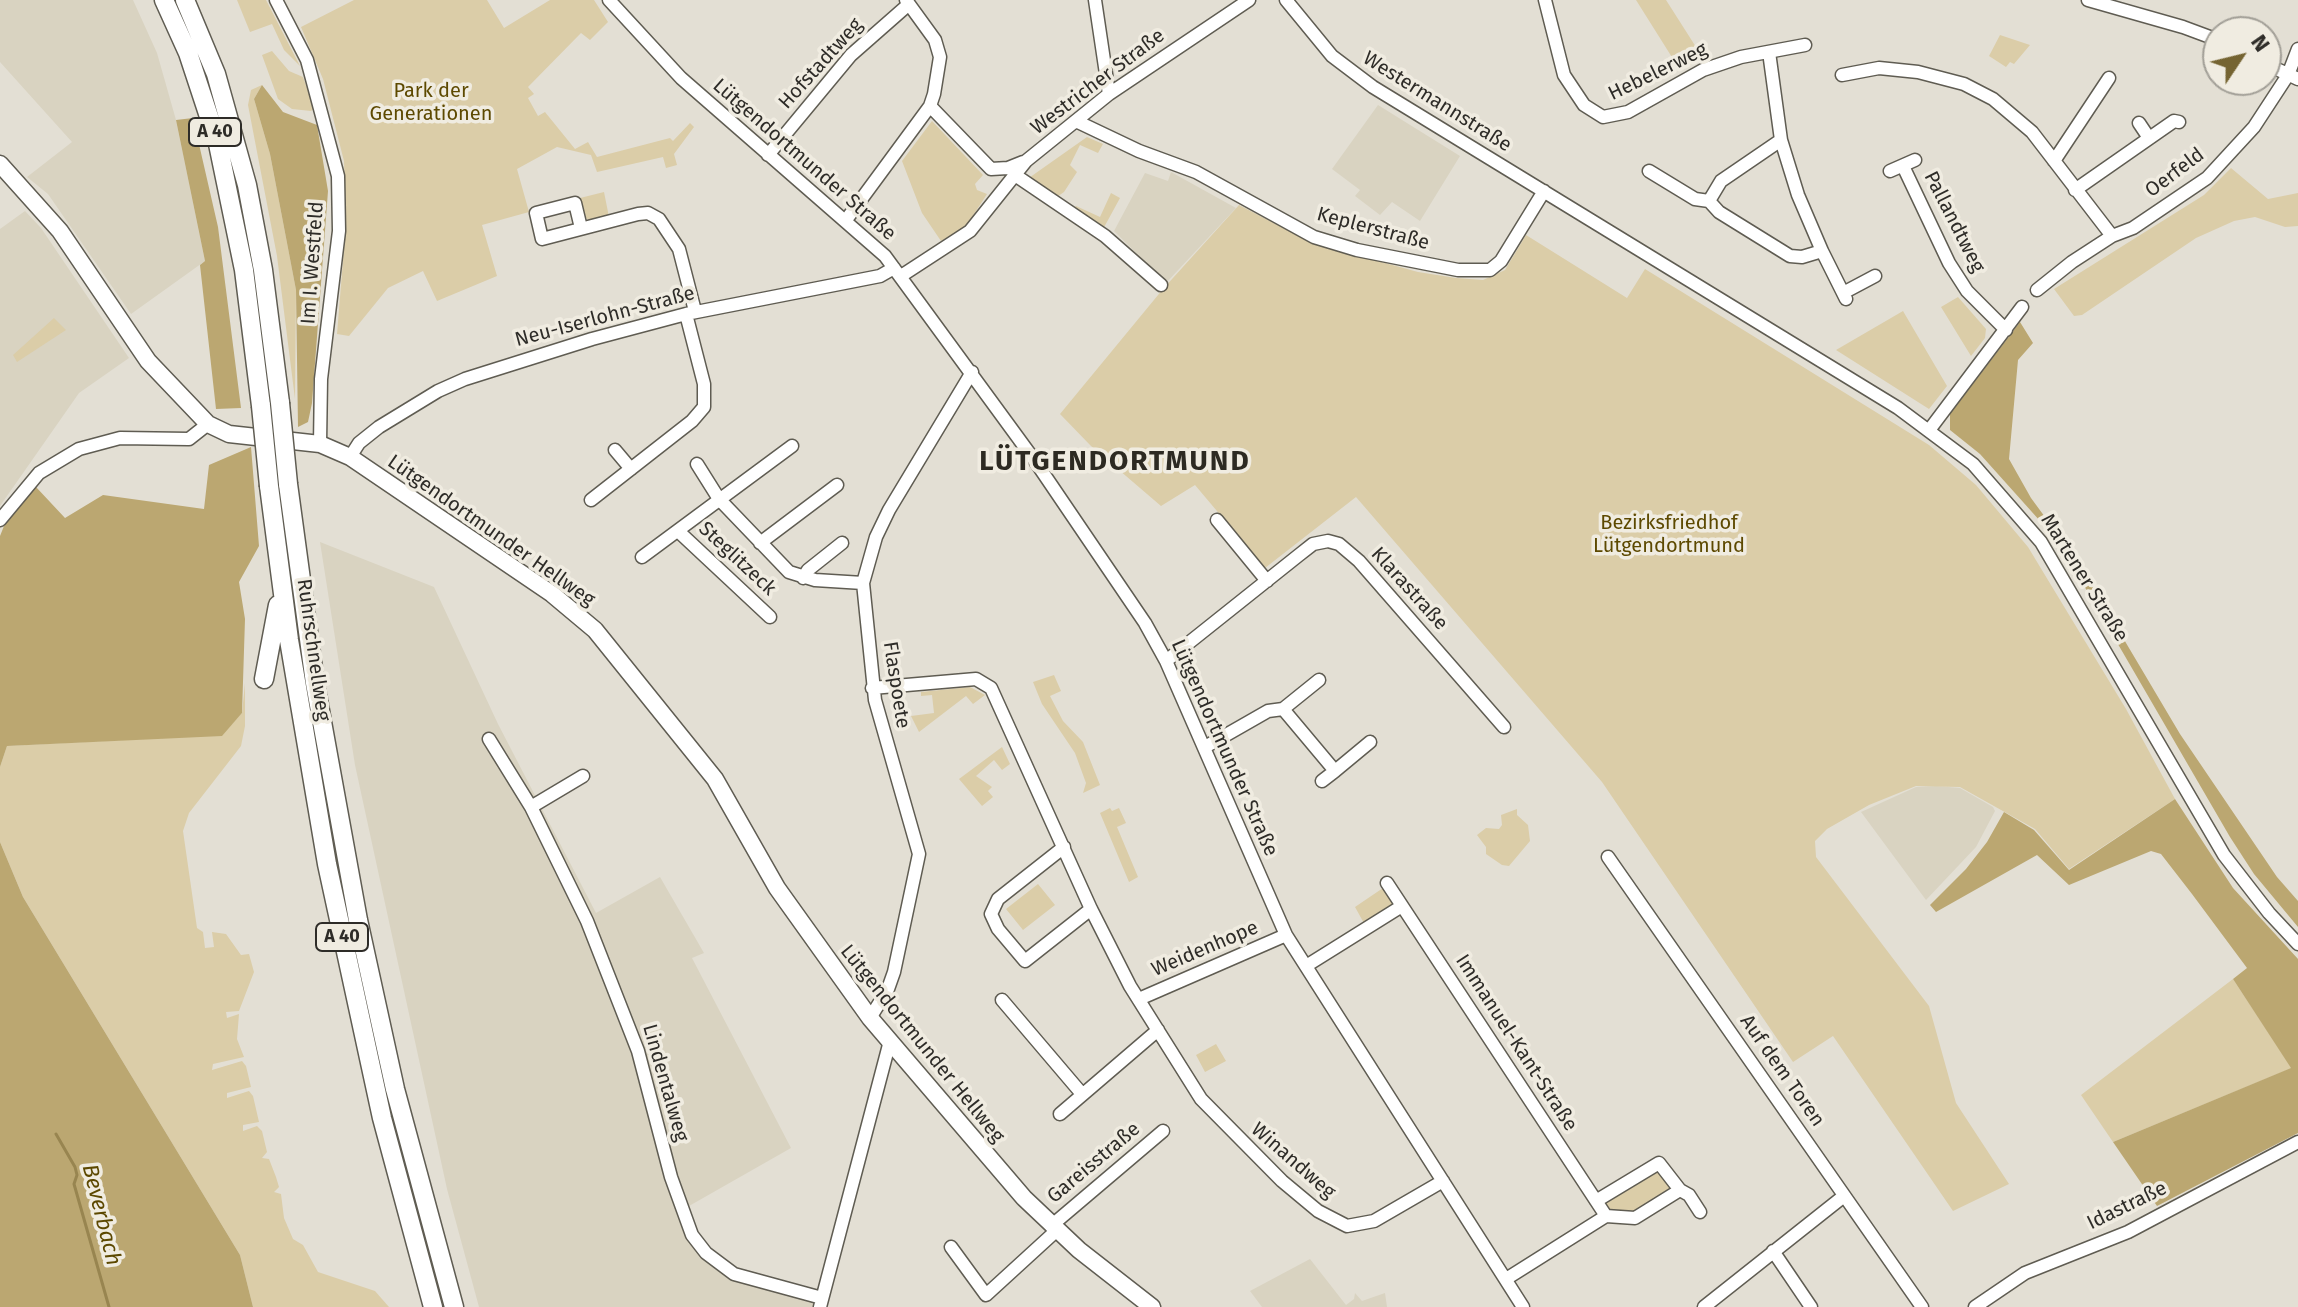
<!DOCTYPE html>
<html>
<head>
<meta charset="utf-8">
<style>
  body { margin:0 }
  #map { position:relative; width:2298px; height:1307px; overflow:hidden; background:#e3dfd4; font-family:"Fira Sans",sans-serif }
  canvas { display:block }
  .north { position:absolute; left:2202px; top:16px; width:80px; height:80px; box-sizing:border-box; background:#f0ece1; border:2px solid #a29f97; border-radius:50%; rotate:55deg; font-size:22px; font-weight:700; line-height:32px; text-align:center; color:#2e2c28 }
  .north::after { content:''; display:block; margin:auto; width:28px; height:36px; background:#756432; clip-path:polygon(50% 0,100% 100%,50% 72%,0 100%) }
</style>
</head>
<body>
<div id="map">
<canvas width="2298" height="1307"></canvas>
<div class="north">N</div>
</div>
<script>
const context = document.querySelector('canvas').getContext('2d');
context.lineJoin = 'round';
function fill(path, color) { context.fillStyle = color; context.fill(path, 'evenodd'); }
const poly = rows => new Path2D(rows.map(r => 'M' + r).join(''));
function trace(path, color, width, dash) { context.strokeStyle = color; context.lineWidth = width; context.lineCap = dash ? 'butt' : 'round'; context.setLineDash(dash || []); context.stroke(path); }
function drawText(font, color, halo, rows, align = 'center') {
  context.font = font + ' "Fira Sans",sans-serif'; context.lineWidth = 7; context.setLineDash([]); context.textBaseline = 'middle'; context.strokeStyle = halo; context.fillStyle = color; for (const [text, x, y, turn = 0] of rows) {
    context.save(); context.translate(x, y); context.rotate((+turn || 0) * Math.PI / 180); context.textAlign = isNaN(turn) ? turn : align; if (halo) context.strokeText(text, 0, 0); context.fillText(text, 0, 0); context.restore();
  }
}
const built = poly([
  [0,0,133,0,157,53,176,120,205,261,131,314,48,194,27,177,72,142,0,62],
  [1378,105,1460,156,1420,221,1392,202,1380,215,1355,196,1360,190,1332,169],
  [1171,172,1236,208,1166,283,1114,231,1145,173,1168,181],
  [25,211,41,228,129,358,79,393,0,506,0,229],
  [320,542,434,587,498,724,596,913,660,877,704,953,692,958,791,1148,682,1210,720,1265,822,1298,820,1307,479,1307,447,1189,355,765],
  [1936,786,1960,788,1993,807,1995,811,1976,847,1926,900,1861,812,1916,787],
  [1310,1259,1346,1305,1354,1299,1355,1293,1362,1301,1385,1293,1387,1307,1262,1307,1250,1291]
]);
const green = poly([
  [237,0,266,0,300,66,284,50,272,24,250,32],
  [354,0,487,0,504,28,550,0,594,0,608,22,590,40,581,33,528,87,534,94,528,98,538,116,545,112,575,149,588,142,597,157,670,138,673,141,690,123,694,127,674,154,677,165,666,168,663,157,597,172,591,155,557,147,517,169,529,212,482,225,497,276,437,301,423,271,388,288,349,336,337,334,346,224,344,161,323,79,301,27],
  [1636,0,1666,0,1703,58,1680,70],
  [2000,35,2030,45,2014,64,2010,62,2006,67,1989,56],
  [272,51,289,71,303,77,314,108,311,111,292,109,278,99,262,55],
  [262,85,254,99,270,154,296,290,295,399,277,256,248,105,251,90],
  [932,121,983,175,975,184,977,190,987,194,965,228,941,241,922,213,902,161],
  [1087,137,1103,144,1098,153,1080,145,1070,165,1077,172,1064,192,1054,199,1026,180],
  [2231,168,2268,199,2298,193,2298,226,2285,227,2255,217,2234,221,2196,238,2082,315,2074,316,2054,289,2204,195],
  [604,192,609,217,590,221,586,218,580,198],
  [1111,193,1120,198,1102,231,1072,210,1076,206,1100,217],
  [1239,205,1312,243,1418,272,1456,278,1483,280,1505,270,1526,235,1627,298,1645,269,1929,445,1976,485,2028,547,2126,709,2175,799,2069,869,2035,829,1960,787,1916,786,1869,805,1827,829,1815,841,1816,857,1929,1006,1956,1103,2009,1184,1953,1211,1833,1036,1793,1062,1602,782,1356,497,1265,568,1195,485,1161,506,1091,446,1060,414,1163,289],
  [1958,297,1986,329,1985,338,1971,356,1941,307],
  [1903,311,1947,386,1929,409,1836,350],
  [54,318,66,330,17,362,13,355],
  [1054,675,1061,691,1050,696,1063,721,1083,742,1100,785,1083,793,1086,783,1075,753,1042,704,1033,682],
  [245,683,245,726,241,746,189,813,183,831,197,928,203,932,205,948,214,947,212,932,226,934,241,955,249,954,254,972,239,1011,226,1012,227,1018,239,1014,237,1039,244,1057,213,1064,212,1070,242,1061,246,1066,251,1087,227,1093,227,1098,249,1091,253,1096,259,1122,243,1125,243,1131,257,1126,262,1131,267,1152,262,1158,269,1159,276,1177,279,1187,274,1192,281,1194,284,1218,293,1239,303,1245,318,1272,375,1291,389,1307,253,1307,240,1255,23,897,0,842,0,767,7,746,222,735,242,713],
  [970,687,985,695,973,704,966,696,919,732,911,716,934,713,932,695,921,696,921,692],
  [1002,747,1010,764,1002,770,994,760,976,776,992,787,988,791,993,797,982,806,959,779],
  [1110,808,1112,811,1119,808,1126,823,1117,827,1138,877,1129,882,1100,813],
  [1517,809,1517,815,1528,825,1530,841,1509,866,1502,865,1486,854,1486,847,1477,835,1486,828,1499,829,1502,825,1501,815],
  [1038,884,1055,905,1023,930,1006,909],
  [1383,888,1395,901,1394,907,1365,925,1355,907],
  [2233,979,2292,1068,2113,1142,2081,1095],
  [1216,1044,1226,1061,1205,1072,1196,1055],
  [1659,1168,1673,1188,1636,1215,1610,1212,1606,1207,1605,1202]
]);
const forest = poly([
  [262,85,283,112,317,125,328,191,312,403,308,422,298,427,296,290,270,154,254,99],
  [193,118,218,227,241,408,216,409,200,265,205,261,176,120],
  [2020,322,2033,343,2018,360,2009,459,2031,498,2078,562,2180,734,2277,877,2298,901,2298,927,2254,874,2230,837,2072,565,2049,531,1980,454,1950,430,1950,414],
  [251,447,259,546,239,582,245,619,242,713,222,736,7,746,0,767,0,536,4,526,36,487,65,518,103,495,204,509,209,465],
  [2175,799,2233,888,2298,959,2298,1133,2157,1206,2113,1142,2291,1068,2233,979,2247,968,2192,894,2161,854,2151,851,2069,885,2037,855,1936,912,1930,905,1966,869,1987,842,2004,812,2034,830,2069,870],
  [0,842,23,897,240,1255,253,1307,0,1307]
]);
const stream = poly([
  [56,1134,75,1167,77,1175,74,1184,109,1307]
]);
const minor = poly([
  [276,0,307,60,338,176,339,231,321,379,320,444],
  [609,0,681,78,885,256,1035,461,1145,623,1166,661,1286,935,1523,1307],
  [1095,0,1109,94],
  [1286,0,1332,56,1373,87,1898,408,1973,464,2041,542,2224,855,2269,913,2298,944],
  [1545,0,1564,75,1584,105,1603,117,1628,112,1703,70,1741,57,1805,45],
  [2088,0,2183,27,2218,40],
  [1769,52,1781,140,1721,181,1709,201,1719,212,1790,256,1802,257,1822,251,1798,195,1781,140],
  [2266,64,2298,79],
  [1842,75,1879,68,1918,72,1964,84,1993,99,2032,132,2112,236],
  [930,106,991,169,1008,168,1023,162],
  [1078,122,1139,151,1196,172,1314,237,1357,250,1458,270,1490,270,1501,261,1544,191],
  [2139,123,2149,138],
  [768,155,851,55,909,4],
  [2054,161,2109,78],
  [1903,166,1949,263,1967,291,2006,330],
  [1649,171,1695,199,1709,201],
  [1890,171,1915,160],
  [1015,175,1105,236,1161,285],
  [2075,190,2174,121,2179,122],
  [846,220,930,106,934,94,940,57,935,40,906,0],
  [581,228,575,203,536,213,542,239,638,214,648,213,659,219,679,249,695,311],
  [1822,251,1846,299],
  [901,276,970,231,1026,161,1109,94,1249,0],
  [2037,290,2072,262,2112,236,2133,228,2207,178,2254,127,2288,75,2298,49],
  [1843,293,1875,276],
  [1930,429,2022,307],
  [615,450,631,469],
  [350,457,359,443,379,427,438,391,465,379,592,339,686,314,880,276,894,268],
  [697,464,719,499,789,572,815,580,863,583],
  [591,500,692,421,704,407,704,384,686,314],
  [0,520,39,473,79,449,120,438,189,439,208,424],
  [1217,520,1267,581],
  [678,531,770,617],
  [760,543,837,485],
  [642,557,792,446],
  [803,578,808,570,842,543],
  [1166,661,1299,555,1313,544,1328,541,1339,544,1359,561,1504,727],
  [872,688,976,679,991,688,1091,909,1130,986,1201,1099,1282,1181,1318,1211,1347,1226,1374,1221,1443,1181],
  [1283,709,1319,680],
  [489,739,531,807,587,921,638,1051,671,1177,692,1235,706,1253,734,1274,822,1298],
  [1205,747,1268,711,1283,709,1335,771,1322,781],
  [1335,771,1370,742],
  [531,807,583,776],
  [1064,847,998,899,991,914,998,929,1025,961,1091,909],
  [1608,857,1922,1307],
  [1387,883,1606,1216,1635,1218,1680,1190,1659,1163,1596,1201],
  [1306,966,1402,906],
  [1139,999,1286,935],
  [1002,1000,1082,1094],
  [870,1018,888,989,894,972,919,854,875,700,863,583,876,537,889,510,972,372],
  [1060,1114,1158,1030],
  [1680,1190,1689,1195,1700,1212],
  [1051,1226,1163,1131],
  [951,1247,986,1295,1056,1231],
  [1773,1251,1811,1307],
  [1506,1279,1606,1216],
  [820,1307,890,1041],
  [1704,1307,1844,1196],
  [1975,1307,2025,1273,2128,1232,2298,1142]
]);
const major = poly([
  [0,164,60,231,148,361,208,424,229,434,320,444,350,457,552,594,595,630,715,779,777,888,870,1018,1024,1198,1079,1250,1152,1307]
]);
const highway = poly([
  [164,0,188,53,218,144,244,270,261,406],
  [185,0,216,74,247,185,263,270,280,403],
  [288,484,315,683,358,920,395,1089,454,1307],
  [269,486,289,640,327,864,382,1118,433,1307],
  [264,679,278,605]
]);
const highwayBridge = poly([
  [280,403,288,484],
  [261,406,269,486]
]);
const shields = [
  [215,132,52],
  [342,937,52]
];
const shieldNames = [
  ["A 40",215,132],
  ["A 40",342,937]
];
const streetNames = [
  ["Hofstadtweg",821,64,-48],
  ["Hebelerweg",1658,72,-26],
  ["Westricher Straße",1098,82,-37],
  ["Westermannstraße",1437,102,32],
  ["Lütgendortmunder Straße",804,160,41],
  ["Oerfeld",2175,173,-37],
  ["Pallandtweg",1954,222,63],
  ["Keplerstraße",1373,229,15],
  ["Im I. Westfeld",313,263,-86],
  ["Neu-Iserlohn-Straße",605,317,-15],
  ["Lütgendortmunder Hellweg",491,531,35],
  ["Steglitzeck",737,559,43],
  ["Martener Straße",2084,578,58],
  ["Klarastraße",1409,589,48],
  ["Ruhrschnellweg",313,650,82],
  ["Flaspoete",896,685,81],
  ["Lütgendortmunder Straße",1224,748,66],
  ["Weidenhope",1205,949,-23],
  ["Immanuel-Kant-Straße",1516,1043,57],
  ["Lütgendortmunder Hellweg",922,1044,51],
  ["Auf dem Toren",1782,1071,55],
  ["Lindentalweg",665,1083,74],
  ["Winandweg",1293,1161,41],
  ["Gareisstraße",1094,1163,-40],
  ["Idastraße",2127,1206,-26]
];
const parkNames = [
  ["Park der",431,91],
  ["Generationen",431,114],
  ["Bezirksfriedhof",1669,523],
  ["Lütgendortmund",1669,546]
];
const waterNames = [
  ["Beverbach",101,1215,76]
];
const districtNames = [
  ["LÜTGENDORTMUND",1115,462]
];
fill(built, '#d9d3c1');
fill(green, '#dbcda8');
fill(forest, '#bba771');
trace(stream, '#988550', 3);
trace(minor, '#5f5c52', 15);
trace(major, '#5f5c52', 19);
trace(highway, '#5f5c52', 21);
trace(minor, '#fff', 12);
trace(major, '#fff', 16);
trace(highway, '#fff', 18);
trace(highwayBridge, '#5f5c52', 21, []);
trace(highwayBridge, '#fff', 18);
for (const [x, y, w] of shields) { const box = new Path2D(); box.roundRect(x - w / 2, y - 14, w, 28, 6); context.fillStyle = '#f0ece1'; context.fill(box); trace(box, '#2e2c28', 2); }
drawText('bold 18px', '#2e2c28', null, shieldNames);
drawText('20px', '#2e2c28', '#f0ece1', streetNames);
drawText('20px', '#5d4900', '#f0ece1', parkNames);
drawText('italic 22px', '#5c4800', '#f0ece1', waterNames);
context.letterSpacing = '2px';
drawText('bold 28px', '#2d2a22', '#f0ece1', districtNames);
context.letterSpacing = '0px';
</script>
</body>
</html>
